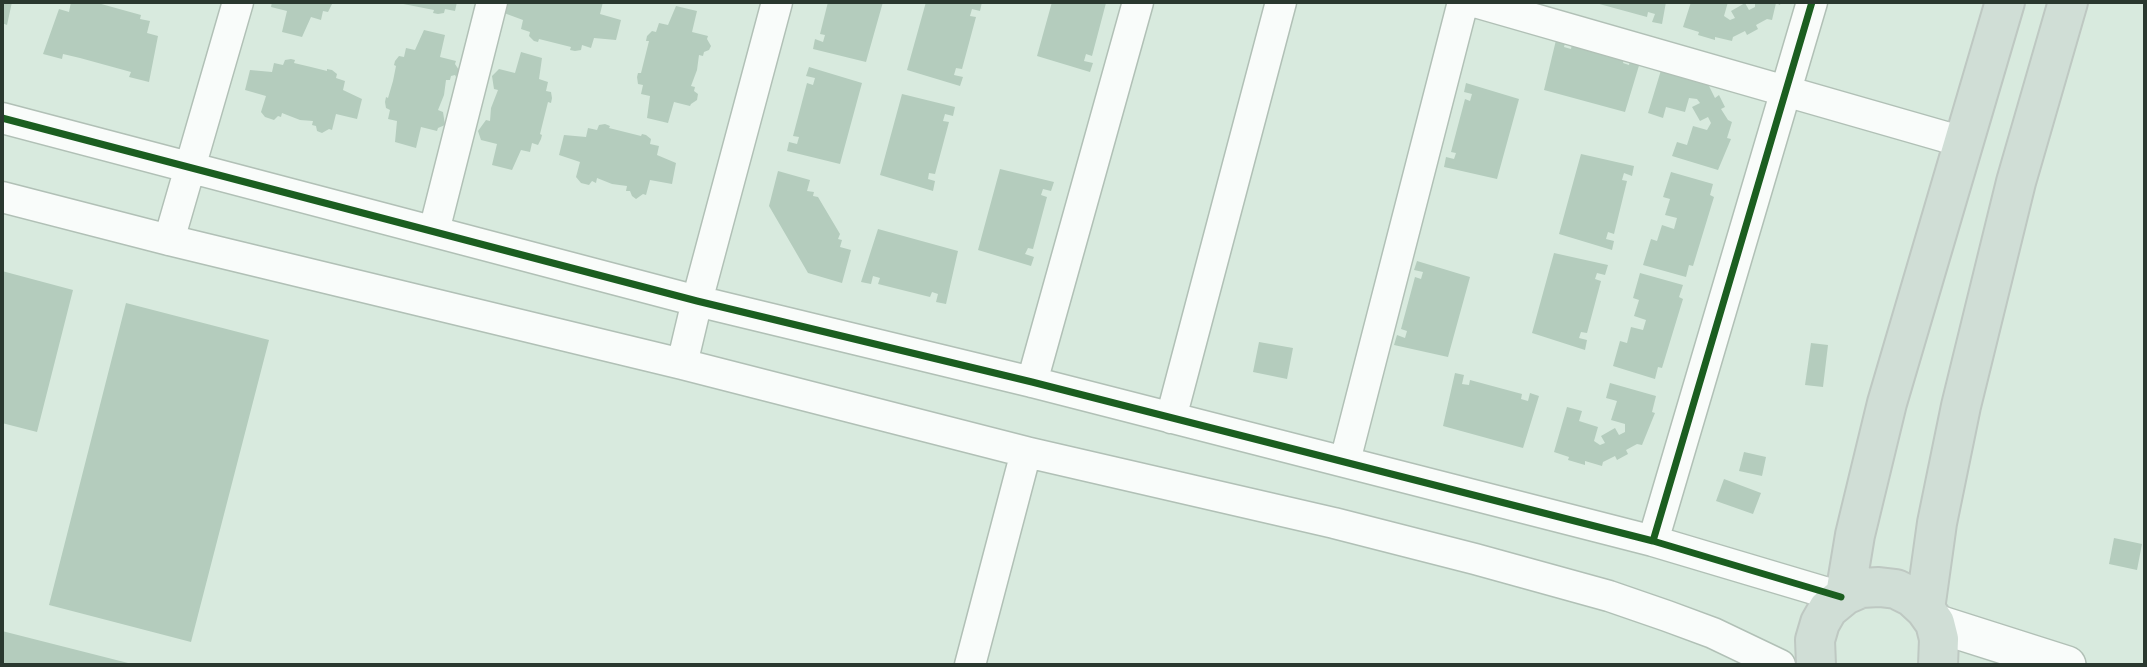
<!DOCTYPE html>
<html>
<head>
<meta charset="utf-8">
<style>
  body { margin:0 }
  #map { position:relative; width:2147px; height:667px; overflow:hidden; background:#d8eade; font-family:"Varela Round",sans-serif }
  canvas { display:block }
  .frame { position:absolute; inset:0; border:4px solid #2a382f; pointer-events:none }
</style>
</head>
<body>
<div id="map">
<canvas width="2147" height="667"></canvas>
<div class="frame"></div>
</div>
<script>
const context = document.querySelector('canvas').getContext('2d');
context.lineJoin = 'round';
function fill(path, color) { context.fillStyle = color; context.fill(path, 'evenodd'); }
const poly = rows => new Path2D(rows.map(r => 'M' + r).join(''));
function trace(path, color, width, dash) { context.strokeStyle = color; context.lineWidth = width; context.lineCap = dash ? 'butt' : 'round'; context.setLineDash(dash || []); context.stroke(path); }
const building = poly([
  [2,2,12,2,7,25,2,23],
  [71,2,94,2,141,15,140,19,150,21,147,33,158,36,149,82,129,77,131,72,80,58,63,54,62,59,43,54,59,9,69,12],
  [272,2,333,2,328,12,323,11,321,20,311,17,302,37,282,32,287,11,271,7],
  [393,2,457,2,455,11,445,9,444,13,438,14,433,13,434,10],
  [506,2,603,2,600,14,621,20,616,40,594,38,591,48,582,45,581,50,575,51,570,50,571,47,539,39,538,42,534,41,529,36,530,32,521,29,523,20,504,13],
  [828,2,883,2,866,62,813,49,815,39,823,42,825,35,820,34],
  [926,2,982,2,980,11,972,9,970,16,976,17,962,69,956,68,954,75,963,77,960,86,907,70],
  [1052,2,1106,3,1092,56,1086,54,1084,61,1093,63,1090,72,1037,56],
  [1592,2,1666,2,1662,24,1652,22,1655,14,1648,12,1647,17],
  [1691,2,1728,2,1724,16,1730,20,1735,18,1731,11,1745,3,1749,10,1755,7,1755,2,1781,2,1780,5,1776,3,1772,20,1767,19,1756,25,1758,29,1747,35,1745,31,1733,37,1732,41,1715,37,1715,40,1698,35,1699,32,1683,27],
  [676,6,697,11,692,32,708,36,707,39,711,46,709,50,704,52,703,56,699,55,697,70,691,86,695,87,694,91,698,94,697,100,691,104,690,106,674,102,668,123,647,118,650,96,641,94,643,85,638,84,637,77,638,73,641,73,649,41,646,41,647,36,652,31,656,32,659,23,668,25],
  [424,30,445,35,440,57,456,61,455,64,459,70,456,77,455,75,451,76,450,80,446,80,444,95,438,110,443,112,445,125,438,128,437,131,421,127,416,148,395,142,397,121,388,119,390,110,386,108,385,102,386,97,388,98,393,81,396,66,394,65,395,61,399,56,404,57,406,48,415,50],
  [1557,36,1566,39,1564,47,1571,49,1572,44,1624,58,1623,63,1629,65,1631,57,1641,59,1625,112,1544,90],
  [521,52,542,58,539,79,548,82,546,91,551,92,552,98,551,103,548,102,540,134,542,135,541,139,538,145,532,143,530,152,521,150,512,170,492,165,497,144,481,140,478,131,486,120,490,121,491,108,498,90,494,89,492,76,499,69,515,73],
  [291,59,295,60,294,63,311,67,327,71,327,69,332,70,337,74,336,78,345,81,343,90,362,99,357,119,336,114,332,130,329,129,322,133,317,131,316,126,312,125,313,121,300,120,282,113,281,117,278,116,274,120,265,117,261,112,266,96,245,90,250,70,272,72,274,63,283,65,285,60],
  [809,67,862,83,840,164,787,151,789,142,797,144,799,137,793,136,807,83,813,85,815,78,806,76],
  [1662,67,1710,81,1709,86,1715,98,1719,95,1725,107,1721,109,1728,120,1732,122,1727,138,1731,139,1718,170,1672,156,1677,142,1687,145,1693,126,1707,130,1711,123,1708,117,1700,121,1692,107,1700,103,1697,99,1689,98,1685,112,1666,107,1663,118,1648,113],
  [1466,83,1519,99,1497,179,1444,167,1446,157,1454,159,1456,153,1451,152,1465,99,1470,101,1472,94,1464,92],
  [902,94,955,107,953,116,945,114,943,121,949,122,935,174,929,173,928,179,935,181,933,191,880,175],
  [605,124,610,126,609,128,641,136,642,134,646,135,651,139,650,144,659,146,657,155,676,163,672,184,650,180,646,195,643,194,636,199,632,196,630,191,626,191,627,186,612,184,597,178,596,183,592,181,589,185,581,183,576,177,580,162,559,155,564,135,586,137,588,128,597,130,599,125],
  [1581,154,1634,166,1632,176,1624,173,1622,180,1627,181,1614,234,1608,232,1606,239,1614,241,1612,250,1559,234],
  [1000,169,1054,182,1051,191,1043,189,1041,195,1047,197,1033,249,1028,248,1025,254,1034,257,1031,266,978,250],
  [778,171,810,180,807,191,814,192,813,196,818,197,840,234,838,239,842,240,840,247,851,250,842,283,808,273,769,206],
  [1671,172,1713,184,1710,195,1714,197,1693,266,1689,265,1686,277,1643,265,1651,239,1657,241,1662,225,1674,229,1677,218,1665,215,1670,199,1663,197],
  [878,229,958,251,946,304,936,302,938,294,932,292,930,297,878,284,880,278,873,276,871,284,861,282],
  [1554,253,1608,265,1605,275,1597,273,1595,279,1601,281,1587,333,1581,332,1579,338,1587,340,1585,350,1532,333],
  [1417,261,1470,277,1448,357,1394,345,1397,335,1405,338,1407,331,1401,329,1415,277,1421,279,1423,272,1414,270],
  [2,271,73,290,37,432,2,423],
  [1640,273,1683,285,1679,297,1683,299,1662,368,1658,367,1655,379,1613,366,1620,341,1627,343,1631,327,1643,330,1646,320,1634,316,1639,300,1633,298],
  [126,303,269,340,191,642,49,605],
  [1259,342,1293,348,1287,379,1253,372],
  [1811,343,1828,345,1823,387,1805,385],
  [1455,373,1464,375,1462,384,1469,385,1470,380,1522,394,1521,399,1528,401,1530,393,1539,396,1523,448,1443,426],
  [1610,383,1656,396,1652,412,1655,413,1642,445,1637,444,1626,450,1628,454,1617,460,1615,456,1603,462,1602,466,1585,461,1585,465,1568,460,1569,457,1554,452,1567,407,1582,411,1579,421,1598,427,1594,441,1600,445,1605,443,1601,436,1615,428,1619,435,1625,432,1625,424,1611,420,1617,401,1606,398],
  [1744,452,1766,457,1762,476,1739,471],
  [1724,479,1761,493,1753,514,1716,501],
  [2114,538,2142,544,2137,570,2109,564],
  [2,631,132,664,131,665,2,665]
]);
const minor = poly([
  [1475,2,1963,142],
  [2,118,697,301,1032,382,1653,541,1841,597],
  [2,197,169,240,682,364,1026,452,1334,523,1475,559,1609,596,1667,616,1713,633,1780,665],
  [434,231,492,2],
  [169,240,238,2],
  [682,364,697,301,777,2],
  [1032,382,1138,2],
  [1171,418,1281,2],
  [1345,461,1463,2],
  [1653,541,1812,2],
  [970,665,1026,452]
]);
const tertiary = poly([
  [1935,623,2067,665]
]);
const trunk = poly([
  [1845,595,1855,535,1887,403,2005,2],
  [1925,609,1937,523,1961,406,2016,182,2068,2],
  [1816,665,1815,640,1820,623,1828,609,1845,595,1861,588,1879,587,1896,589,1912,597,1925,609,1935,623,1939,639,1938,665]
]);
const cycleway = poly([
  [2,118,697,301,1032,382,1653,541,1841,597],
  [1653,541,1812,2]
]);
fill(building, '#b4ccbd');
trace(minor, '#b1c0b6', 33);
trace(tertiary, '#b1c0b6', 40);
trace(trunk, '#bec8c2', 42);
trace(minor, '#f9fcfa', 30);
trace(tertiary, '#f9fcfa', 37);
trace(trunk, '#d0ded6', 38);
trace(cycleway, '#1b5e20', 7);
</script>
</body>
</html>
